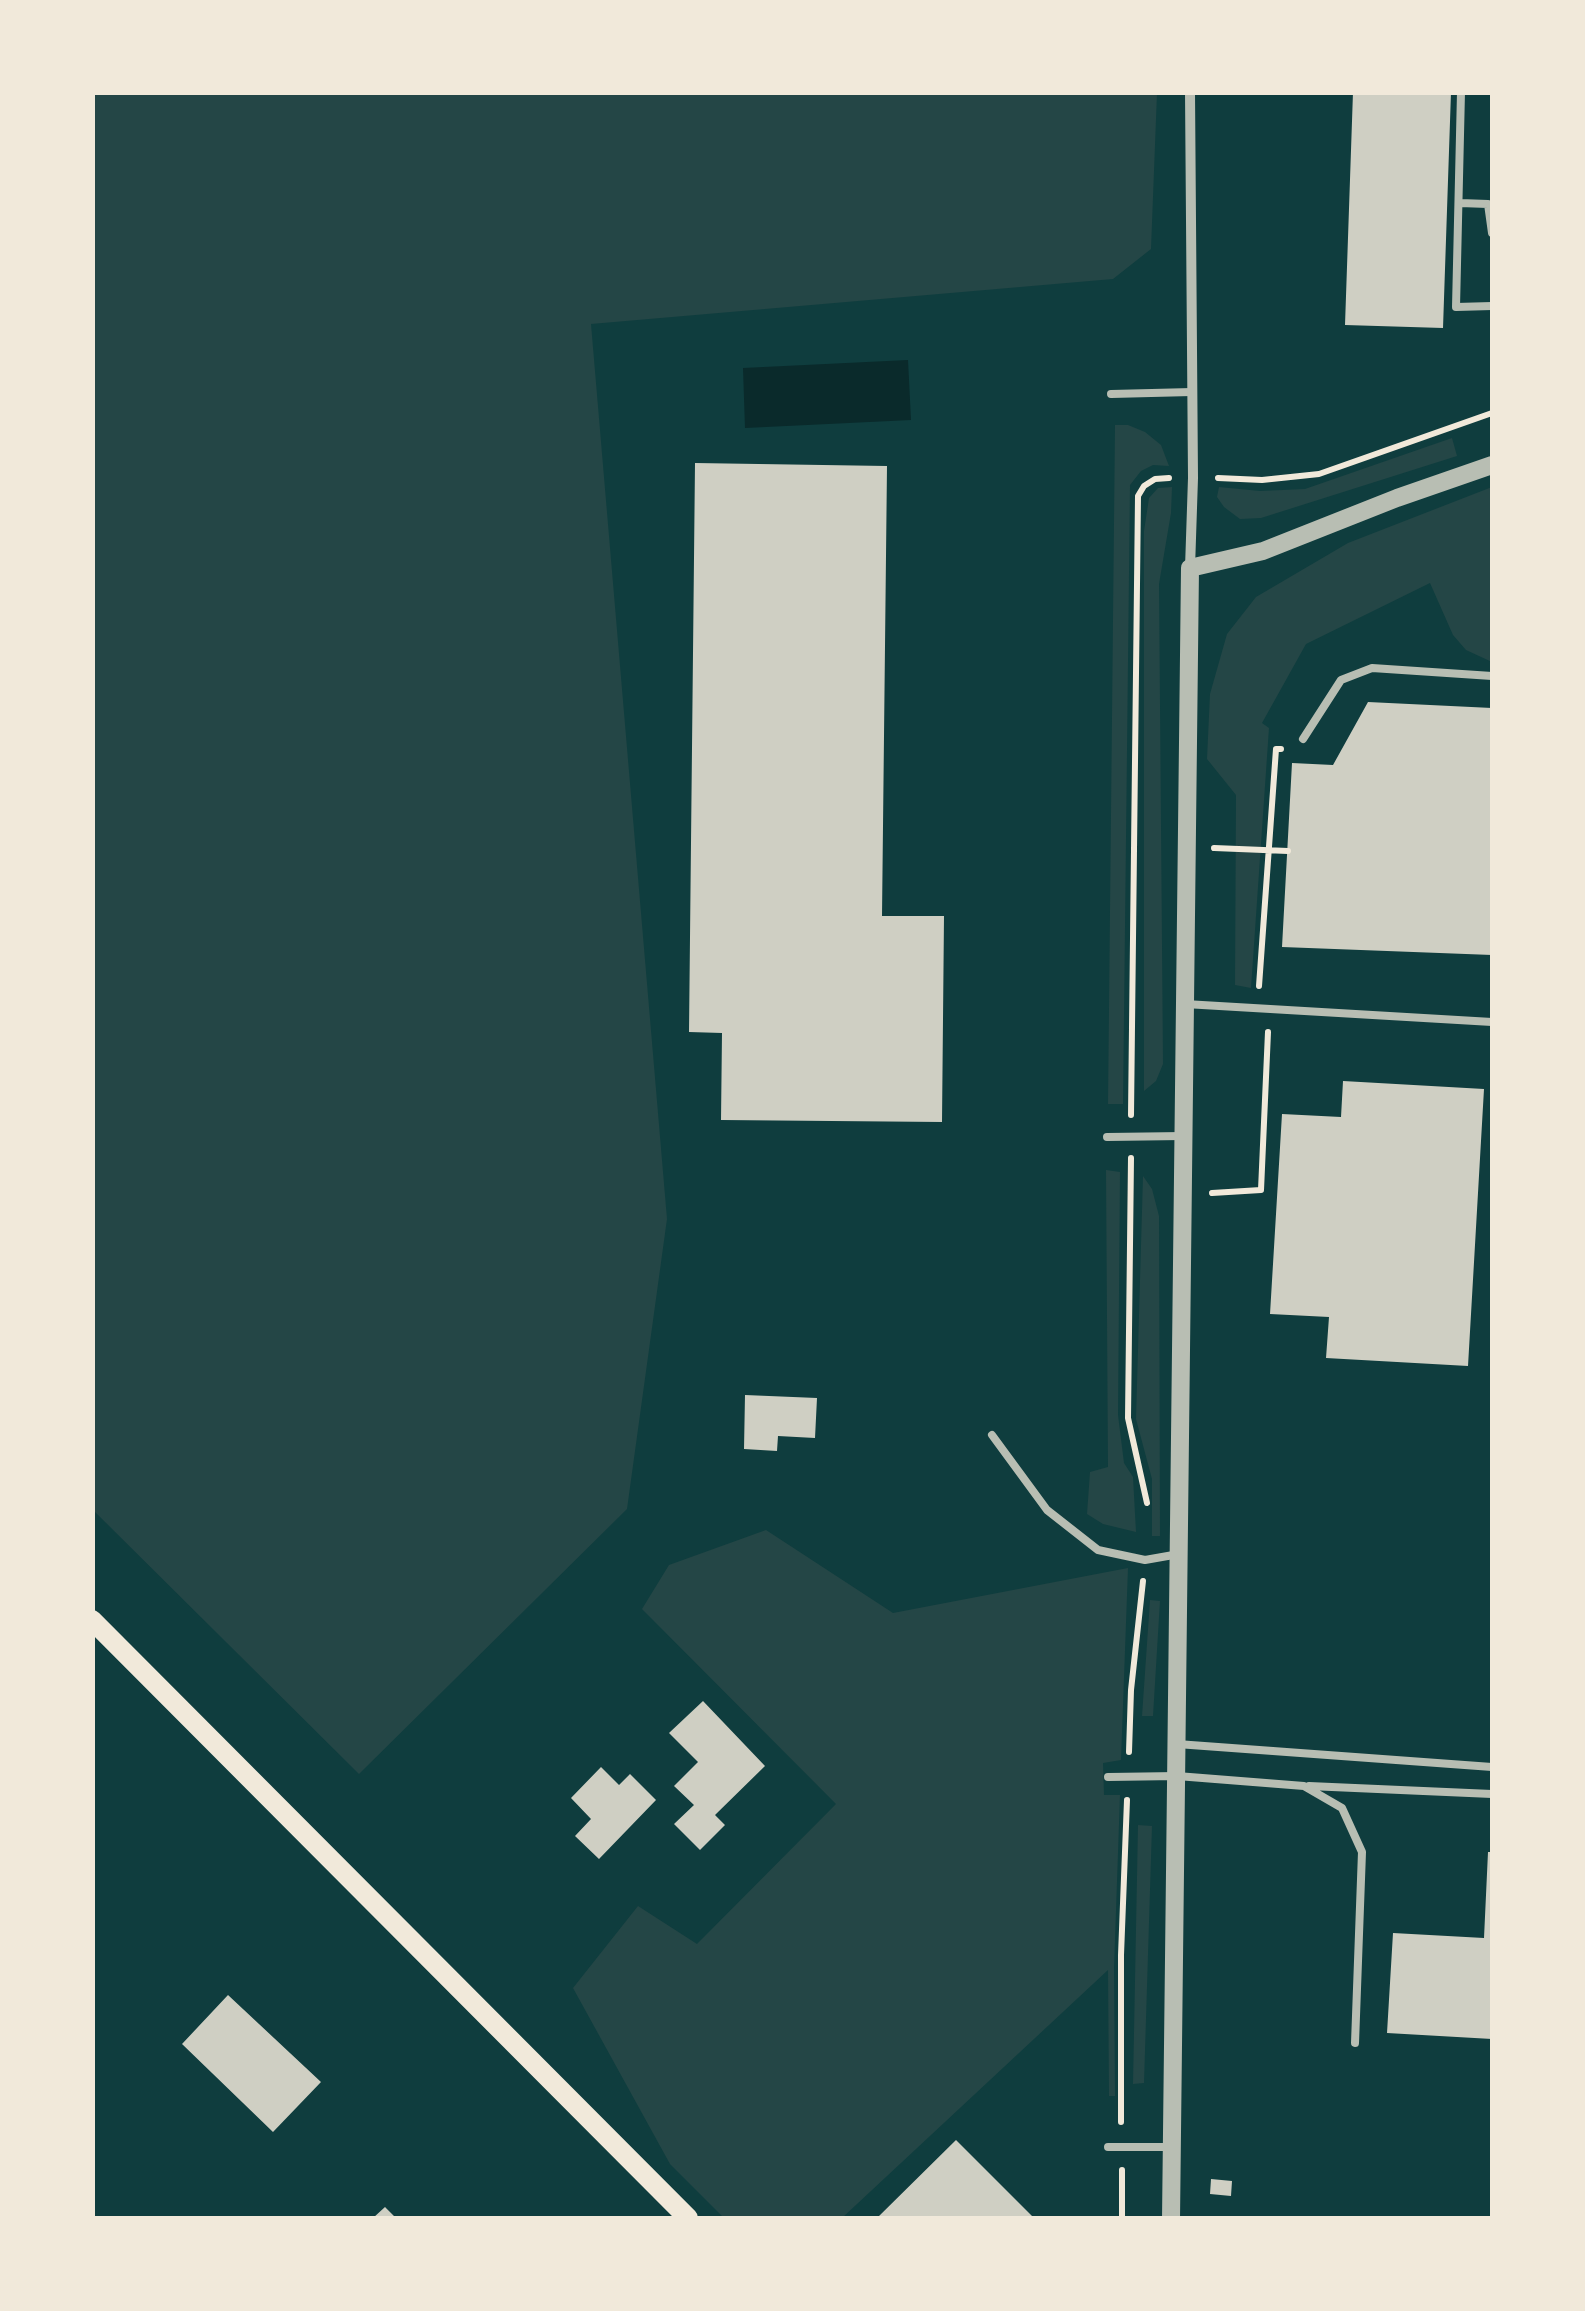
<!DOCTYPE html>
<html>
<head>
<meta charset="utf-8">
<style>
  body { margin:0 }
  #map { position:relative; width:1585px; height:2311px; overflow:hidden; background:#0f3d3e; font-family:Rubik,sans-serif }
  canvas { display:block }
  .frame { position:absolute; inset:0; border:95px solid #f1e9da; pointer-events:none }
</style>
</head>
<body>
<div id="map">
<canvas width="1585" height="2311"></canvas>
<div class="frame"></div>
</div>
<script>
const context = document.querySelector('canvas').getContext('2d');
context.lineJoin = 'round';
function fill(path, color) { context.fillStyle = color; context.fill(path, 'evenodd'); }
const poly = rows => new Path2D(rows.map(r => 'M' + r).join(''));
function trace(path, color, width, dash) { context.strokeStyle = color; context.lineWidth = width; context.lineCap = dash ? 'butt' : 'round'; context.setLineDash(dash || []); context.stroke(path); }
const green = poly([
  [92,93,1157,93,1151,249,1113,279,591,324,667,1219,627,1509,359,1774,93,1510],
  [1115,425,1128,425,1145,432,1161,445,1169,466,1153,465,1141,471,1130,485,1123,1104,1108,1104],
  [1452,438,1457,456,1261,518,1240,519,1224,507,1217,497,1219,487,1260,491,1305,489],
  [1172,487,1171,513,1159,584,1163,1064,1156,1081,1144,1091,1144,531,1149,498,1158,488],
  [1492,487,1492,662,1466,650,1453,635,1430,583,1306,644,1262,723,1269,728,1251,988,1235,985,1236,795,1207,759,1210,694,1227,634,1256,597,1348,543],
  [1106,1170,1120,1172,1118,1415,1124,1463,1133,1477,1136,1532,1103,1524,1087,1514,1090,1472,1108,1467],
  [1143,1176,1152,1189,1159,1216,1160,1536,1152,1536,1152,1479,1136,1419],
  [766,1530,893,1613,1128,1568,1121,1760,1103,1763,1104,1795,1120,1795,1114,1968,1115,2096,1109,2096,1108,1970,842,2218,724,2218,670,2164,573,1988,638,1906,697,1944,836,1804,642,1609,669,1565],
  [1150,1600,1160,1601,1153,1716,1142,1716],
  [1138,1825,1152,1826,1144,2083,1133,2084]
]);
const water = poly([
  [908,360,911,420,745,428,743,368]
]);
const building = poly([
  [1353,92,1451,92,1443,328,1345,325],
  [695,463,887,466,882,916,944,916,942,1122,721,1120,722,1033,689,1032],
  [1368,702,1492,708,1492,955,1282,947,1292,763,1333,765],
  [1343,1081,1484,1089,1468,1366,1326,1358,1329,1317,1270,1314,1282,1114,1341,1117],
  [745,1395,817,1398,815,1438,778,1436,777,1451,744,1449],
  [703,1701,765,1766,715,1815,725,1825,700,1850,674,1824,694,1805,674,1786,698,1762,669,1733],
  [601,1767,619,1785,630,1774,656,1800,599,1859,575,1836,591,1819,571,1798],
  [1488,1852,1492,1852,1492,2039,1387,2033,1393,1933,1484,1938],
  [228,1995,321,2082,273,2132,182,2044],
  [956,2140,1034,2218,877,2218],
  [1211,2179,1232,2181,1231,2196,1210,2194],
  [385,2207,396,2218,373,2218]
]);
const path = poly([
  [1218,478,1262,480,1319,474,1492,413],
  [1214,848,1288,851],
  [1259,986,1276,749,1281,749],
  [1131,1115,1138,496,1144,486,1155,479,1169,478],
  [1131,1158,1128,1418,1147,1503],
  [1212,1193,1261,1190,1268,1032],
  [1129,1752,1131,1690,1143,1581],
  [1121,2122,1121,1955,1127,1800],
  [1122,2170,1122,2218]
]);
const service = poly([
  [1461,92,1456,307,1492,306],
  [1460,203,1488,204,1492,233],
  [1111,394,1192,392],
  [1303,739,1341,680,1372,668,1492,676],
  [1185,1004,1492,1022],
  [1107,1137,1183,1136],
  [992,1435,1047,1510,1098,1550,1145,1560,1179,1554],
  [1177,1744,1492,1767],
  [1108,1777,1177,1776,1304,1786,1342,1808,1362,1852,1355,2043],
  [1309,1786,1492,1794],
  [1108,2147,1172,2147]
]);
const minor = poly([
  [1190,92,1193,478,1190,568]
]);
const tertiary = poly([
  [1171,2218,1190,568,1263,551,1397,498,1492,465]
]);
const secondary = poly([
  [92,1620,688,2218]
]);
fill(green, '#244646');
fill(water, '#0a2a2b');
fill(building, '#cfcfc3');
trace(path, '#f1e9da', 6);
trace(service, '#b8beb3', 8);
trace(minor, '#b8beb3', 10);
trace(tertiary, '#b8beb3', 18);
trace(secondary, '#f1e9da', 20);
</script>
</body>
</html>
